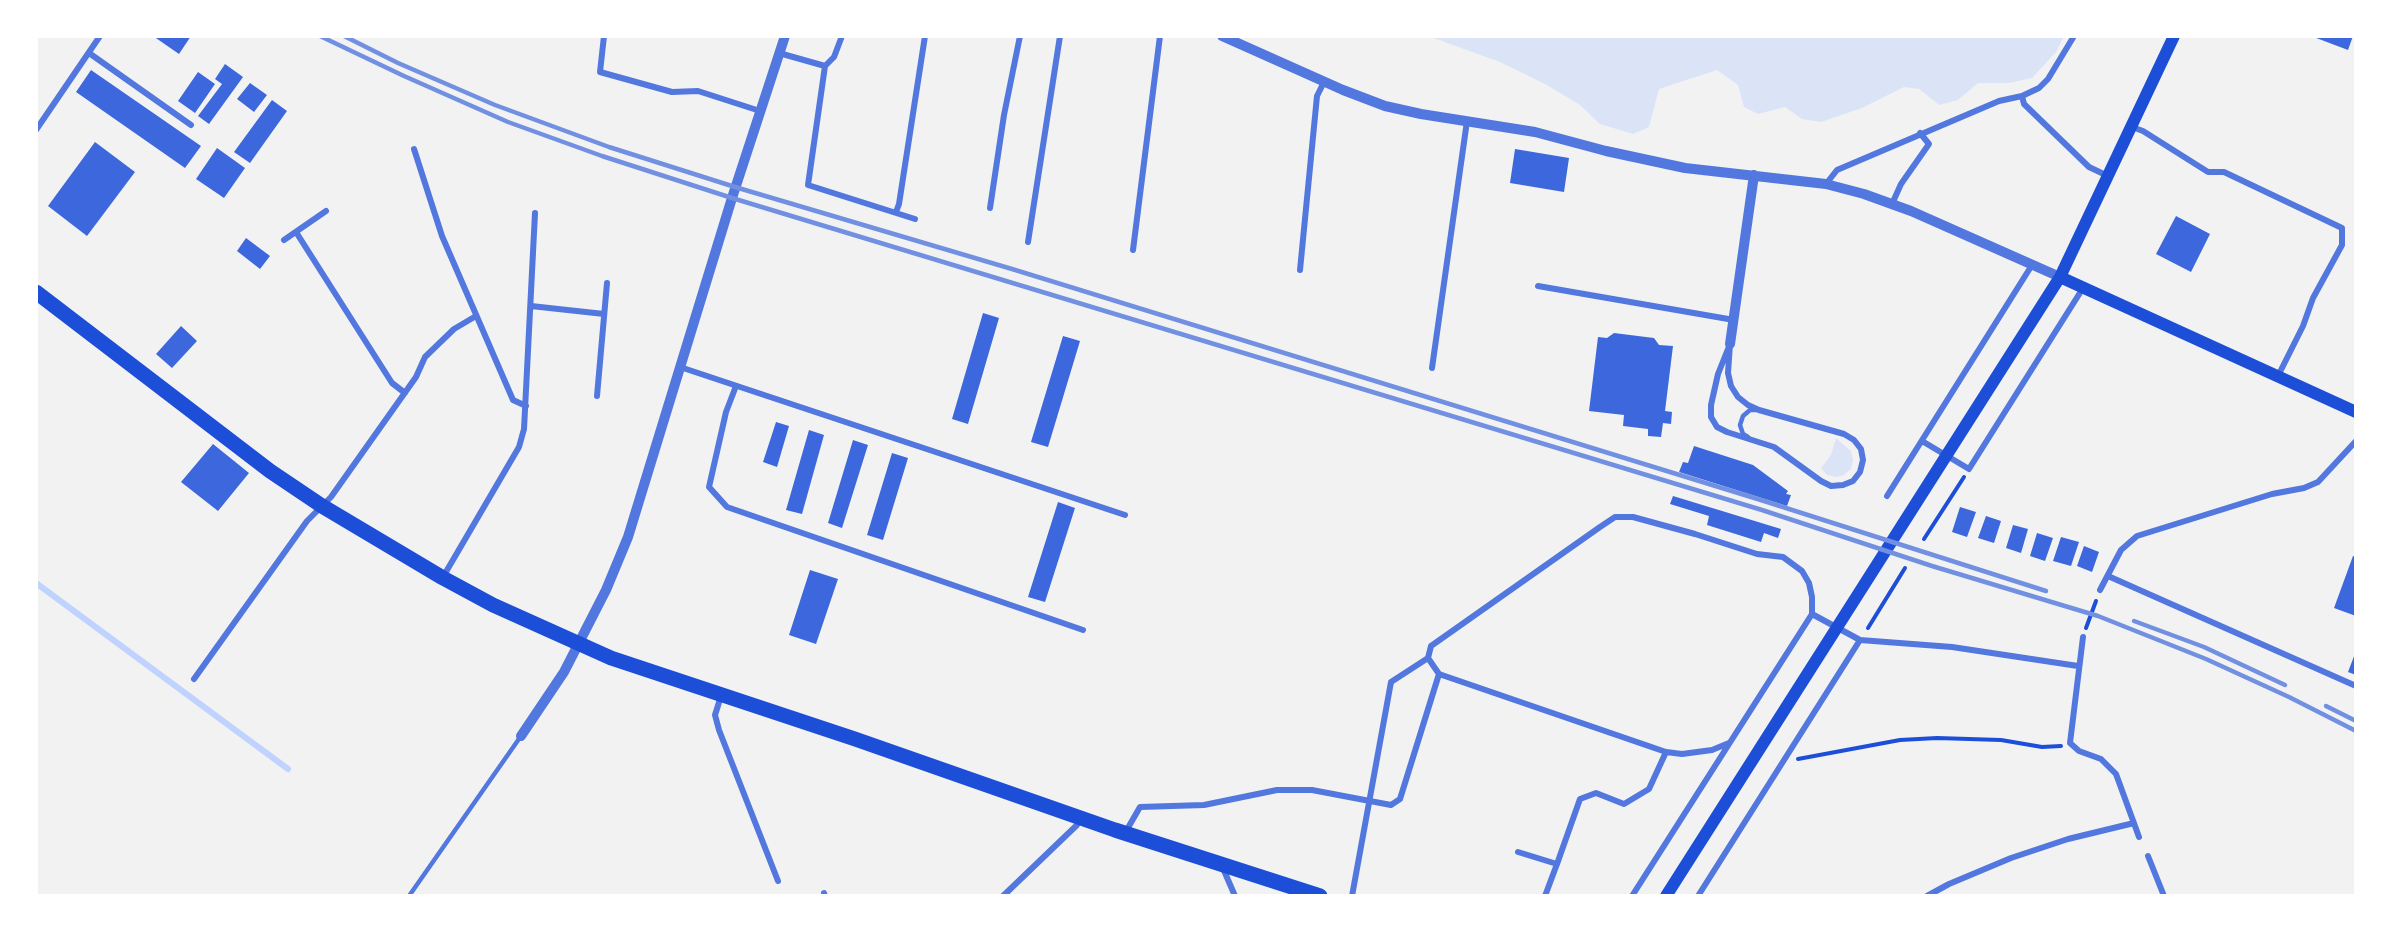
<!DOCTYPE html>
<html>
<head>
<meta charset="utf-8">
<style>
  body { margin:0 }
  #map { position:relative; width:2392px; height:932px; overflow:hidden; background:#f2f2f2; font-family:"DejaVu Sans",sans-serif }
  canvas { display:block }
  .frame { position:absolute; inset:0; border:38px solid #fff; pointer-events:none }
</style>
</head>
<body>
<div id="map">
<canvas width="2392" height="932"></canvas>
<div class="frame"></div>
</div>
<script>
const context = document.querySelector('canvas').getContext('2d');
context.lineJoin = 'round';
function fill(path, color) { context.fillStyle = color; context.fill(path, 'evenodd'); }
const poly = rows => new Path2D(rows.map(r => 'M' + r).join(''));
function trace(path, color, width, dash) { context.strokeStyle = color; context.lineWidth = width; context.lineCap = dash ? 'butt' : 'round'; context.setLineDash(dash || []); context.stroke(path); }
const green = poly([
  [1428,36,2064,36,2056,52,2032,78,2009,83,1978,83,1958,100,1939,105,1919,89,1904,87,1862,108,1821,122,1802,119,1785,107,1758,114,1744,107,1738,85,1717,70,1659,89,1649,127,1633,134,1600,124,1580,105,1545,84,1500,62],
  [1836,438,1851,451,1853,460,1851,469,1844,475,1836,477,1827,475,1821,468,1831,455]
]);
const stream = poly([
  [36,583,288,769]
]);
const building = poly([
  [153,36,191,36,179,54],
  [2311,36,2353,36,2348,50],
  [225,64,243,77,209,124,198,116,222,84,215,79],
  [91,70,201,146,185,168,76,92],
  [198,72,215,84,195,113,178,101],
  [250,83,267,95,254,112,237,99],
  [272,100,287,111,250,163,234,152],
  [95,142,135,172,87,236,48,206],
  [217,148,245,168,224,198,196,179],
  [1515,149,1569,158,1564,192,1510,183],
  [2176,216,2210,234,2191,272,2156,254],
  [246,238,270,256,260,269,237,251],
  [983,313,999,318,968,424,952,419],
  [181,326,197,341,172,368,156,354],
  [1614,333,1654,338,1659,345,1673,346,1665,411,1672,412,1671,424,1663,423,1661,437,1648,436,1648,429,1623,426,1624,415,1589,411,1598,337,1607,338],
  [1063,336,1080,341,1048,447,1031,442],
  [776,422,789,426,777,467,763,462],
  [809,430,824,435,802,514,786,510],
  [853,440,868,445,842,528,828,523],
  [213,444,249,473,218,511,181,482],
  [1694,446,1753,465,1788,491,1786,494,1791,495,1787,506,1679,472,1683,462,1688,463],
  [892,453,908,458,883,540,867,535],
  [1673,496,1781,529,1778,538,1764,533,1761,542,1707,525,1709,516,1670,504],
  [1058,502,1075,508,1045,602,1028,597],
  [1960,507,1976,512,1967,537,1952,532],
  [1986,516,2001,521,1994,543,1978,538],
  [2013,525,2028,529,2021,553,2006,548],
  [2037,533,2053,538,2045,561,2030,556],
  [2061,537,2079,542,2071,566,2053,561],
  [2084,546,2099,552,2092,572,2077,566],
  [2353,556,2356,557,2356,616,2334,608],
  [810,570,838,579,816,644,789,635],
  [2356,651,2356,675,2348,672]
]);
const path = poly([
  [1924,539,1964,477],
  [1868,628,1905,568],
  [2086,628,2096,601],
  [1798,759,1900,740,1937,738,2001,740,2042,747,2061,746]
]);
const service = poly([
  [1748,437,1743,434,1740,425,1743,416,1750,410,1759,410],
  [409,896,521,736]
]);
const minor = poly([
  [604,36,600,72,672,92,698,91,760,111],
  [842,36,834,57,825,66,808,185,915,219],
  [89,53,191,125],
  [779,53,825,66],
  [2022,96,2024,104,2089,167,2108,176],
  [2132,127,2143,131,2208,172,2224,172,2342,228,2342,245,2313,298,2303,326,2278,376],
  [36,130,100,36],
  [414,149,442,236,513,400,526,406],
  [1826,184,1837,170,1999,101,2022,96,2039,88,2048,79,2074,36],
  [1892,204,1901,184,1929,144,1920,133],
  [990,208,1004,115,1020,36],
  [896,212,899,204,925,36],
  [296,232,392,383,405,393],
  [284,240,326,211],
  [1028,242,1060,36],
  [1133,250,1160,36],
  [1300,270,1317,96,1324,82],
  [1538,286,1734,320],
  [531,306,604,314],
  [1730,344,1728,373,1731,386,1738,397,1748,405,1759,410,1844,434,1854,440,1861,449,1863,460,1860,472,1853,481,1843,485,1831,486,1821,481,1774,447,1727,432,1717,427,1711,417,1711,405,1718,374,1730,344],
  [680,367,1125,515],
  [1432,368,1467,121],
  [736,386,726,412,709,487,727,507,1083,630],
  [597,396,607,283],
  [1922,441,1969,469,2083,288],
  [1887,496,2032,265],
  [2108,576,2356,686],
  [443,577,519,447,524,429,535,213],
  [2100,590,2121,550,2137,536,2272,494,2304,488,2318,482,2356,441],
  [2083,637,2070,743,2079,751,2101,759,2116,774,2139,837],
  [1860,640,1952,647,2078,666],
  [1439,674,1666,752,1682,754,1712,750,1729,743],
  [194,679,307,521,331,497,416,377,425,357,454,329,476,316],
  [721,696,715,715,719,730,778,881],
  [1125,833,1140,807,1204,805,1277,790,1312,790,1391,805,1400,799,1439,674,1428,658],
  [1518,852,1557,864,1545,896],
  [2148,856,2164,896],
  [1557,864,1580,799,1596,793,1624,804,1649,789,1666,752],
  [1222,866,1235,896],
  [824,893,825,896],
  [1003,896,1077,825,1080,817],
  [1352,896,1391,682,1428,658,1431,646,1600,527,1615,517,1633,517,1695,534,1757,554,1783,557,1802,571,1809,583,1812,597,1812,614,1632,896],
  [1698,896,1860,640,1812,614],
  [1927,896,1949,884,2011,858,2068,839,2134,823]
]);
const tertiary = poly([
  [1222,36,1343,90,1385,106,1421,114,1535,132,1606,151,1685,168,1826,184,1864,194,1911,211,2060,277],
  [1730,344,1754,175],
  [521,736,564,672,606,590,628,537,732,198,785,36]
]);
const secondary = poly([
  [2060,277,2356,412],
  [1666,896,2060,277,2174,36]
]);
const trunk = poly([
  [36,292,270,471,322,506,443,578,493,605,611,658,855,739,1115,830,1320,896]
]);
const rail = poly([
  [320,36,404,76,508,122,602,156,732,198,1762,510,1932,566,2098,616,2206,659,2289,697,2356,731],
  [344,36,398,63,495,105,609,147,735,187,1012,269,1764,501,2046,591],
  [2134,621,2204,647,2285,685],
  [2326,706,2356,721]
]);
fill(green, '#dbe4f7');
trace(stream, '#bfd3fe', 6);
fill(building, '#3d67dc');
trace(path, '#1d4ed8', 4);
trace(service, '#5277de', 4.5);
trace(minor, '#5277de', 6);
trace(tertiary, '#5277de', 10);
trace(secondary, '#1d4ed8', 12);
trace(trunk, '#1d4ed8', 15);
trace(rail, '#7290e2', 4.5);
</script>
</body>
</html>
